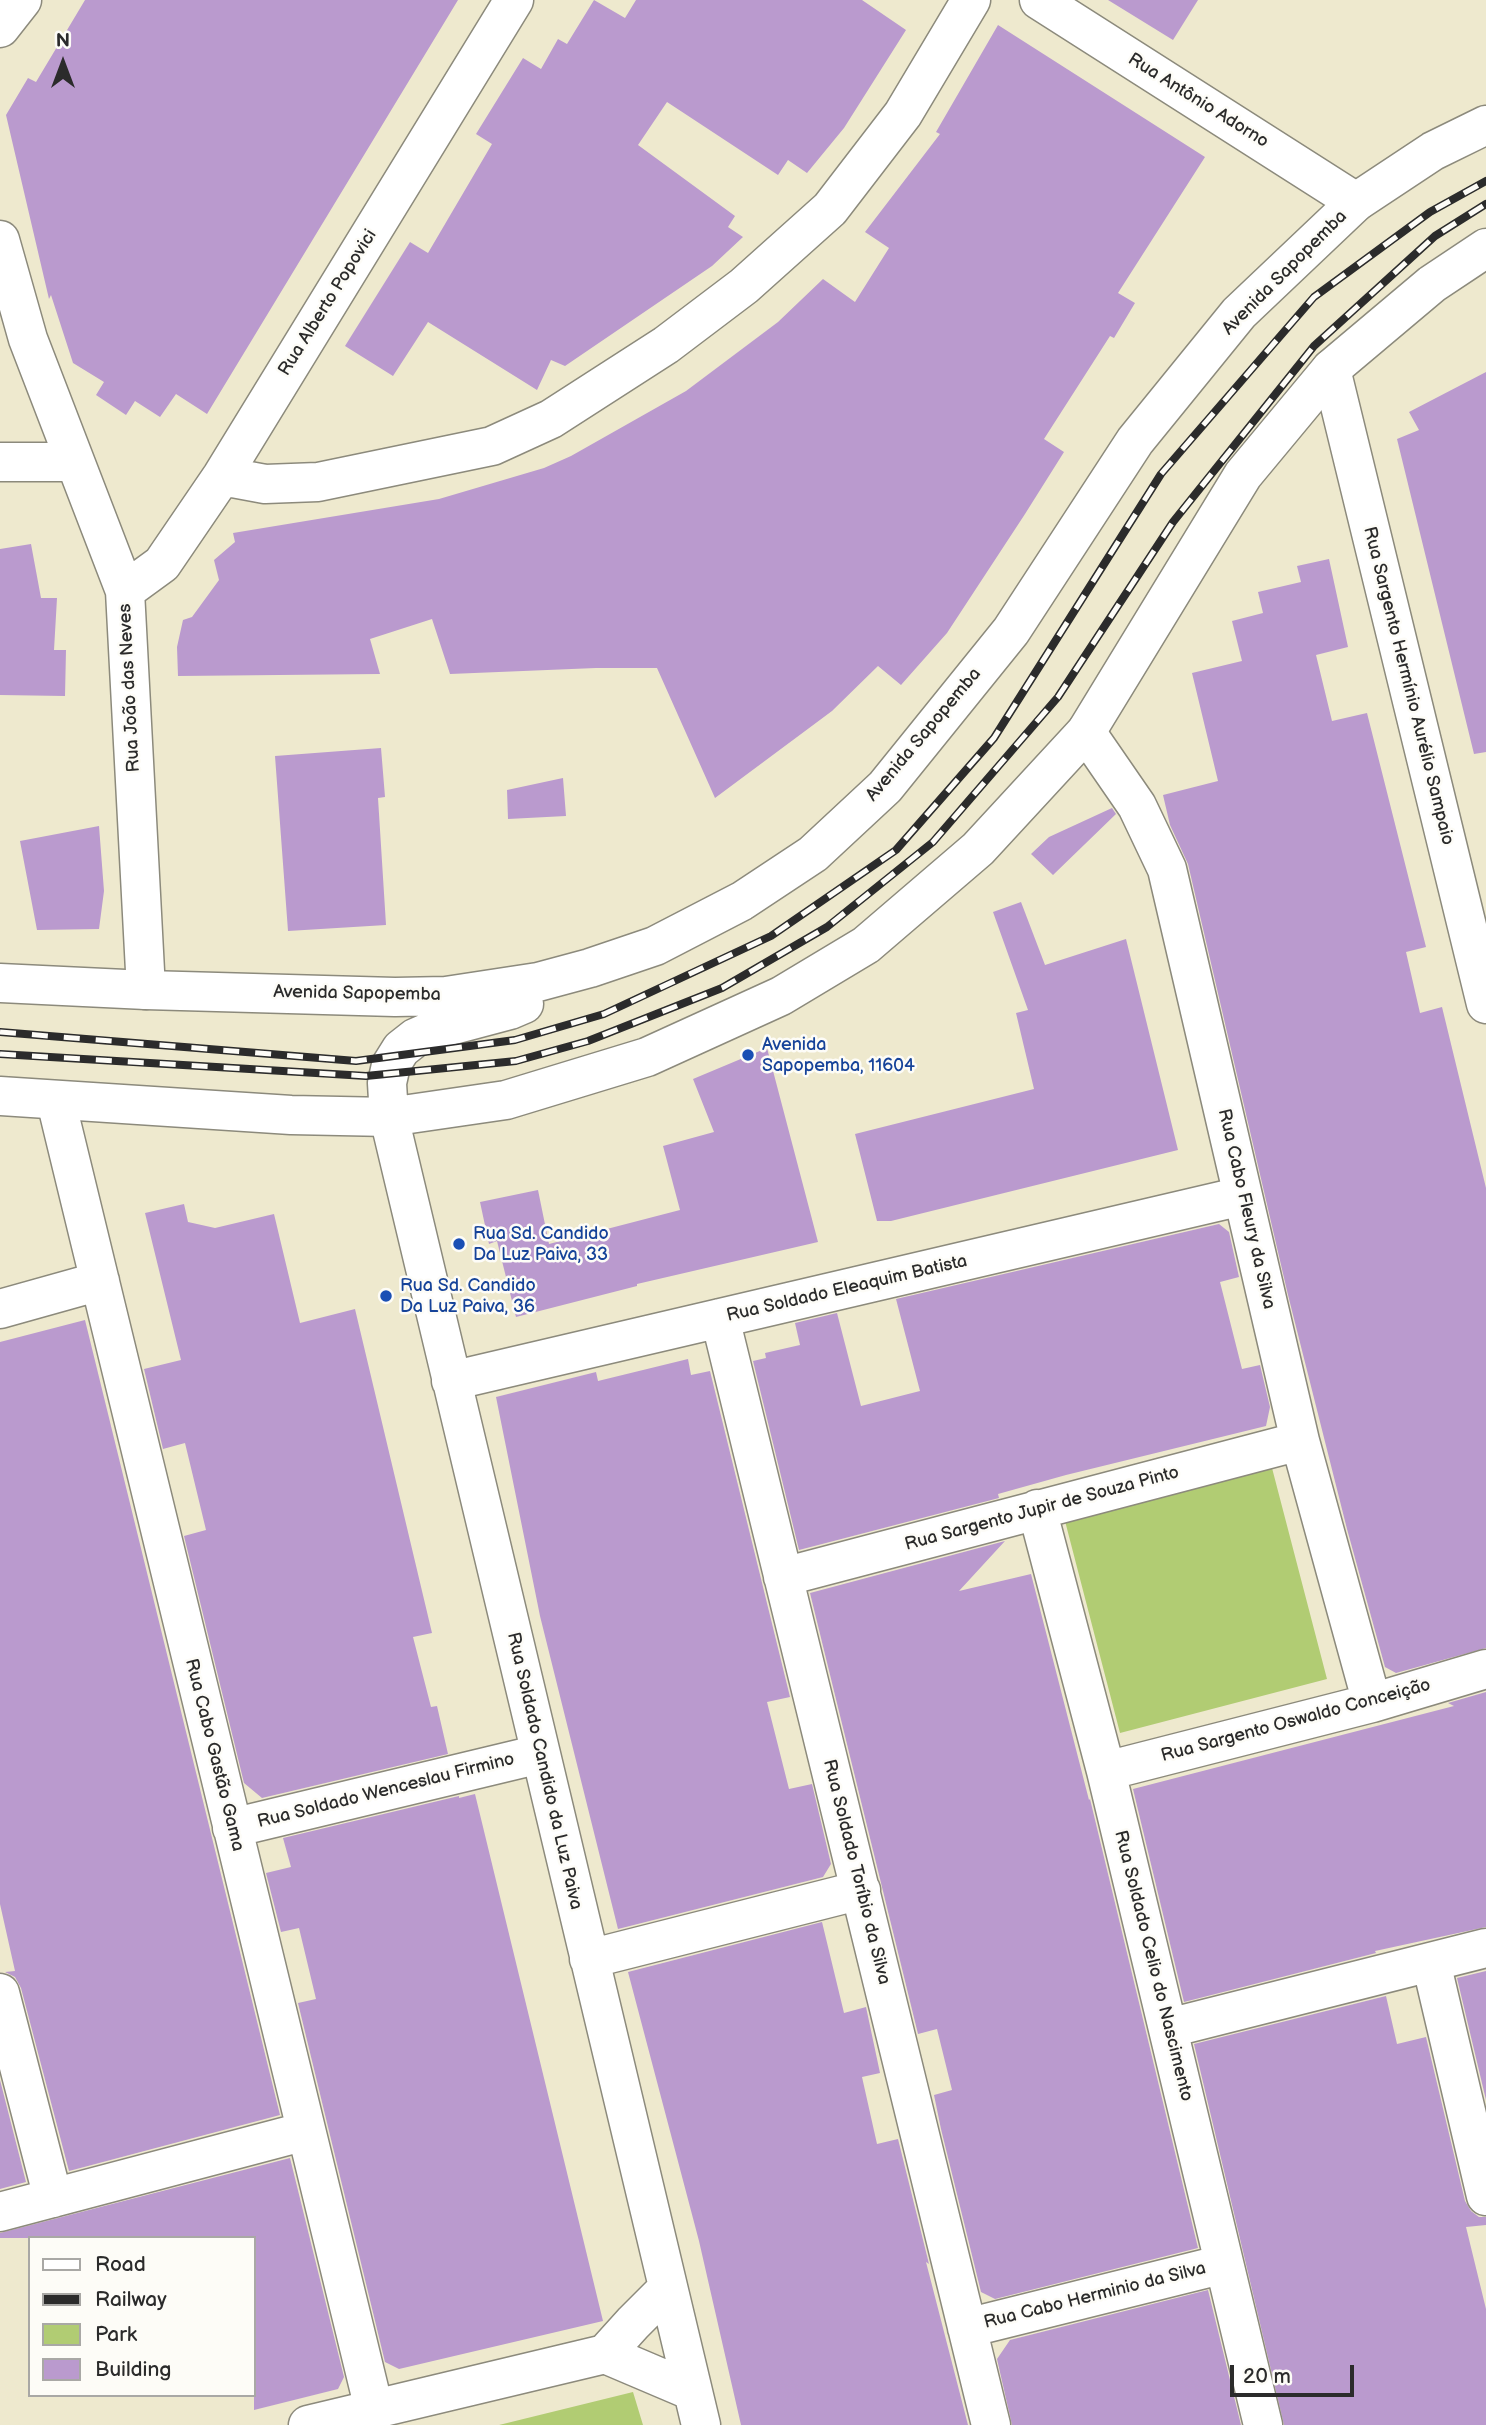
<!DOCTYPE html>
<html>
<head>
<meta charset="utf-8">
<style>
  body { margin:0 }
  #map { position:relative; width:1486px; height:2425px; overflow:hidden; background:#eee9ce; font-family:"Balsamiq Sans",sans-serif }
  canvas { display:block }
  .legend { position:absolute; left:28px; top:2236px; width:228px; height:161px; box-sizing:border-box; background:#fdfcf7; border:2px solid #a9a8a5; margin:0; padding:9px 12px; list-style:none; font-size:21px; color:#2b2b2b }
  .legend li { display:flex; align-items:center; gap:14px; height:35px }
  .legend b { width:35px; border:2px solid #a9a8a5 }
  .north { position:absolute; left:28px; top:28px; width:70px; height:70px; -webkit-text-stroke:5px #fdfcf7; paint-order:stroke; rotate:0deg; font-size:19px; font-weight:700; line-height:28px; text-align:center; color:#2b2b2b }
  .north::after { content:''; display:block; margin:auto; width:24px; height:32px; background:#2b2b2b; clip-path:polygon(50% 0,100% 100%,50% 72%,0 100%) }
  .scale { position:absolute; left:1230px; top:2365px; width:124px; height:32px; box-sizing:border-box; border:4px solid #2b2b2b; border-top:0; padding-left:9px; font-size:21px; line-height:24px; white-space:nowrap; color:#2b2b2b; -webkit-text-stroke:5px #fdfcf7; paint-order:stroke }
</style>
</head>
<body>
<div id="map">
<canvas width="1486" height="2425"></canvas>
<ul class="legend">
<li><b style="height:9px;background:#fff"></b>Road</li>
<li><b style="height:9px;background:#2b2b2b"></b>Railway</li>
<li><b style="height:19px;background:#b1cc73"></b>Park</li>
<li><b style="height:19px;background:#ba9ace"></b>Building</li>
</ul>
<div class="north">N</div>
<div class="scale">20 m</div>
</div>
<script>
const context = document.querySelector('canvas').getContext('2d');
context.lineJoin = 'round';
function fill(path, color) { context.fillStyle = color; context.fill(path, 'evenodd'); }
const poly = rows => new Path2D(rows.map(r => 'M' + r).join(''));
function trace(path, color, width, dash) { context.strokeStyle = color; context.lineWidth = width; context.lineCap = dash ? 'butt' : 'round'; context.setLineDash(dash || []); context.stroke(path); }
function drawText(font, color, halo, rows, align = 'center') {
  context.font = font + ' "Balsamiq Sans",sans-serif'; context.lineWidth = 5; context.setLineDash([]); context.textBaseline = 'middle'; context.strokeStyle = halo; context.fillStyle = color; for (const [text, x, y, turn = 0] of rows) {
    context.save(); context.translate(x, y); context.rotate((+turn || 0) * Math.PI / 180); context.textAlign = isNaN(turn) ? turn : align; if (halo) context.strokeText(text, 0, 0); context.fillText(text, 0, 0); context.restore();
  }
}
const green = poly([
  [1272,1468,1327,1679,1120,1733,1065,1521],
  [633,2392,643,2425,499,2425]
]);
const building = poly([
  [85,0,458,0,207,414,176,394,160,417,135,401,126,415,96,395,104,382,73,363,51,295,49,299,6,115,28,78,36,82],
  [594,0,625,18,636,0,862,0,906,30,844,128,807,173,788,160,778,175,667,102,638,145,735,216,728,227,743,237,712,266,565,366,551,360,537,390,428,322,393,376,345,346,410,242,428,253,492,144,476,134,523,58,541,69,558,39,567,44],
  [1108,0,1198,0,1173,40],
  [998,25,1205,157,1118,293,1135,303,1114,338,1110,336,1044,439,1064,452,1025,514,947,633,901,685,878,666,832,711,715,798,657,668,596,668,450,674,432,619,370,639,380,674,178,676,177,647,183,620,192,617,219,580,214,560,235,542,233,533,439,499,544,468,571,456,686,391,778,322,823,279,855,302,889,248,865,232,940,134,936,132],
  [1486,372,1486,752,1474,754,1397,439,1419,430,1409,412],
  [31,544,41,598,57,598,54,650,66,650,65,696,0,695,0,549],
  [1329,559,1348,647,1316,655,1332,721,1367,713,1426,947,1406,952,1420,1013,1442,1007,1486,1188,1486,1648,1396,1673,1385,1667,1347,1529,1288,1295,1188,864,1170,825,1163,795,1218,781,1192,673,1242,661,1232,621,1263,613,1258,592,1301,582,1297,566],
  [381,748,385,797,378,798,386,925,288,931,275,756],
  [563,778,566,816,508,819,507,790],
  [1112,808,1116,814,1053,875,1031,854,1049,837],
  [99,826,104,891,99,929,37,930,20,841],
  [1021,902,1045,965,1126,939,1178,1150,891,1221,877,1221,855,1134,1034,1089,1016,1013,1028,1010,993,912],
  [767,1048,818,1242,637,1284,637,1286,516,1317,497,1241,489,1244,480,1202,538,1190,549,1244,680,1210,663,1146,714,1132,693,1079],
  [184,1204,188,1222,215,1228,274,1214,300,1323,355,1309,432,1633,413,1637,431,1707,437,1706,448,1754,262,1798,244,1783,184,1536,206,1530,185,1443,163,1449,144,1369,181,1360,145,1213],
  [1219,1224,1229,1232,1239,1277,1220,1282,1242,1369,1260,1365,1270,1407,1266,1426,1066,1475,998,1494,999,1498,799,1550,753,1361,766,1358,765,1353,800,1345,795,1323,837,1313,861,1406,920,1391,896,1299],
  [85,1320,280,2115,69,2171,21,1988,15,1977,5,1972,15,1971,0,1904,0,1342],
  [688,1359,691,1375,710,1371,790,1697,767,1702,789,1789,812,1784,831,1864,823,1877,618,1929,540,1616,496,1397,596,1372,598,1381],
  [1005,1541,959,1591,1031,1574,1089,1800,1090,1799,1198,2248,995,2299,981,2292,941,2129,934,2095,952,2090,937,2029,918,2034,810,1593],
  [1486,1692,1486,1927,1375,1951,1376,1953,1184,2002,1133,1789,1454,1706,1448,1703],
  [475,1794,603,2321,399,2369,385,2362,298,2003,316,1999,299,1928,281,1932,266,1873,291,1867,283,1838,459,1796,459,1798],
  [822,1922,844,2013,866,2007,880,2073,862,2077,877,2144,898,2139,929,2264,926,2262,968,2425,741,2425,699,2241,628,1972],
  [1486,1971,1486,2100,1457,1978],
  [1386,1996,1397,2044,1426,2037,1465,2201,1471,2211,1479,2217,1486,2217,1486,2225,1466,2227,1486,2309,1486,2425,1284,2425,1194,2044],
  [0,2080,26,2182,0,2189],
  [290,2158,344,2377,338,2389,254,2410,254,2238,0,2238,0,2233],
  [1208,2290,1241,2425,1012,2425,997,2359,1010,2340]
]);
const minor = poly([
  [1039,0,1356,202],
  [0,28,22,0],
  [0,240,28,339,125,591,146,990],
  [1331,369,1486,1004],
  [0,462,75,462],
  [222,476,265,484,318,482,492,446,551,419,666,345,744,286,830,209,903,114,971,0],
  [125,591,162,564,222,476,514,0],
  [1086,732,1137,806,1167,869,1300,1441,1372,1703],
  [56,1101,374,2409],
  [389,1117,701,2425],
  [0,1309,100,1281],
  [720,1318,991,2425],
  [451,1381,1242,1196],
  [1037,1509,1106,1771,1263,2425],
  [783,1577,1300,1441],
  [1106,1771,1372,1703,1486,1669],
  [232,1828,540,1754],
  [589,1959,861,1890],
  [1431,1962,1486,2196],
  [0,1993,53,2198],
  [1169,2028,1486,1948],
  [0,2212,306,2131],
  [967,2328,1224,2264],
  [605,2354,633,2323,668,2288],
  [308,2425,605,2354,692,2391]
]);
const primary = poly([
  [0,983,146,990,395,997,446,996,538,982,590,968,655,946,742,901,813,854,885,787,1011,631,1135,441,1239,313,1356,202,1433,151,1486,125],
  [0,1096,291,1115,389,1117,506,1100,647,1057,781,996,866,945,978,849,1086,732,1243,475,1331,369,1432,284,1486,248],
  [389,1117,387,1083,391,1065,401,1049,415,1038,431,1031,510,1010,524,1004]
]);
const rail = poly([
  [0,1032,356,1061,515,1040,604,1014,771,936,896,850,994,738,1161,474,1314,297,1430,212,1486,181],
  [0,1054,366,1076,516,1061,588,1041,722,988,827,927,933,842,1058,697,1173,522,1314,346,1435,236,1486,204]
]);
const markers = [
  [748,1055,7,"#1a4fb4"],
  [459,1244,7,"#1a4fb4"],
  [386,1296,7,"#1a4fb4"]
];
const streetNames = [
  ["Rua Antônio Adorno",1198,101,32],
  ["Avenida Sapopemba",1285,273,-45],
  ["Rua Alberto Popovici",328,303,-58],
  ["Rua Sargento Hermínio Aurélio Sampaio",1408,686,76],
  ["Rua João das Neves",130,688,-93],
  ["Avenida Sapopemba",924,735,-50],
  ["Avenida Sapopemba",357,994,1],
  ["Rua Cabo Fleury da Silva",1246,1209,77],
  ["Rua Soldado Eleaquim Batista",847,1289,-13],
  ["Rua Sargento Jupir de Souza Pinto",1042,1509,-15],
  ["Rua Sargento Oswaldo Conceição",1296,1721,-15],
  ["Rua Cabo Gastão Gama",214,1755,76],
  ["Rua Soldado Candido da Luz Paiva",544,1771,77],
  ["Rua Soldado Wenceslau Firmino",386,1791,-14],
  ["Rua Soldado Toríbio da Silva",856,1872,76],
  ["Rua Soldado Celio do Nascimento",1153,1966,76],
  ["Rua Cabo Herminio da Silva",1095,2296,-14]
];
const transitNames = [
  ["Avenida",762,1045],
  ["Sapopemba, 11604",762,1066],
  ["Rua Sd. Candido",473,1234],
  ["Da Luz Paiva, 33",473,1255],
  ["Rua Sd. Candido",400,1286],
  ["Da Luz Paiva, 36",400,1307]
];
fill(green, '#b1cc73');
fill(building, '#ba9ace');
trace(minor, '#8c8a7c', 41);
trace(primary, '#8c8a7c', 41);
trace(minor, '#fff', 38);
trace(primary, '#fff', 38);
trace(rail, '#2b2b2b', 8);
trace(rail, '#fdfcf7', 5, [16]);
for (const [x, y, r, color] of markers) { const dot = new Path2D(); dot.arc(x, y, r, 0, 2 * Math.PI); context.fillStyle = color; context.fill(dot); trace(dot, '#fdfcf7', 2.5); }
drawText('18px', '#2b2b2b', '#fdfcf7', streetNames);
drawText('18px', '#164399', '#fdfcf7', transitNames, 'left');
</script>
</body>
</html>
